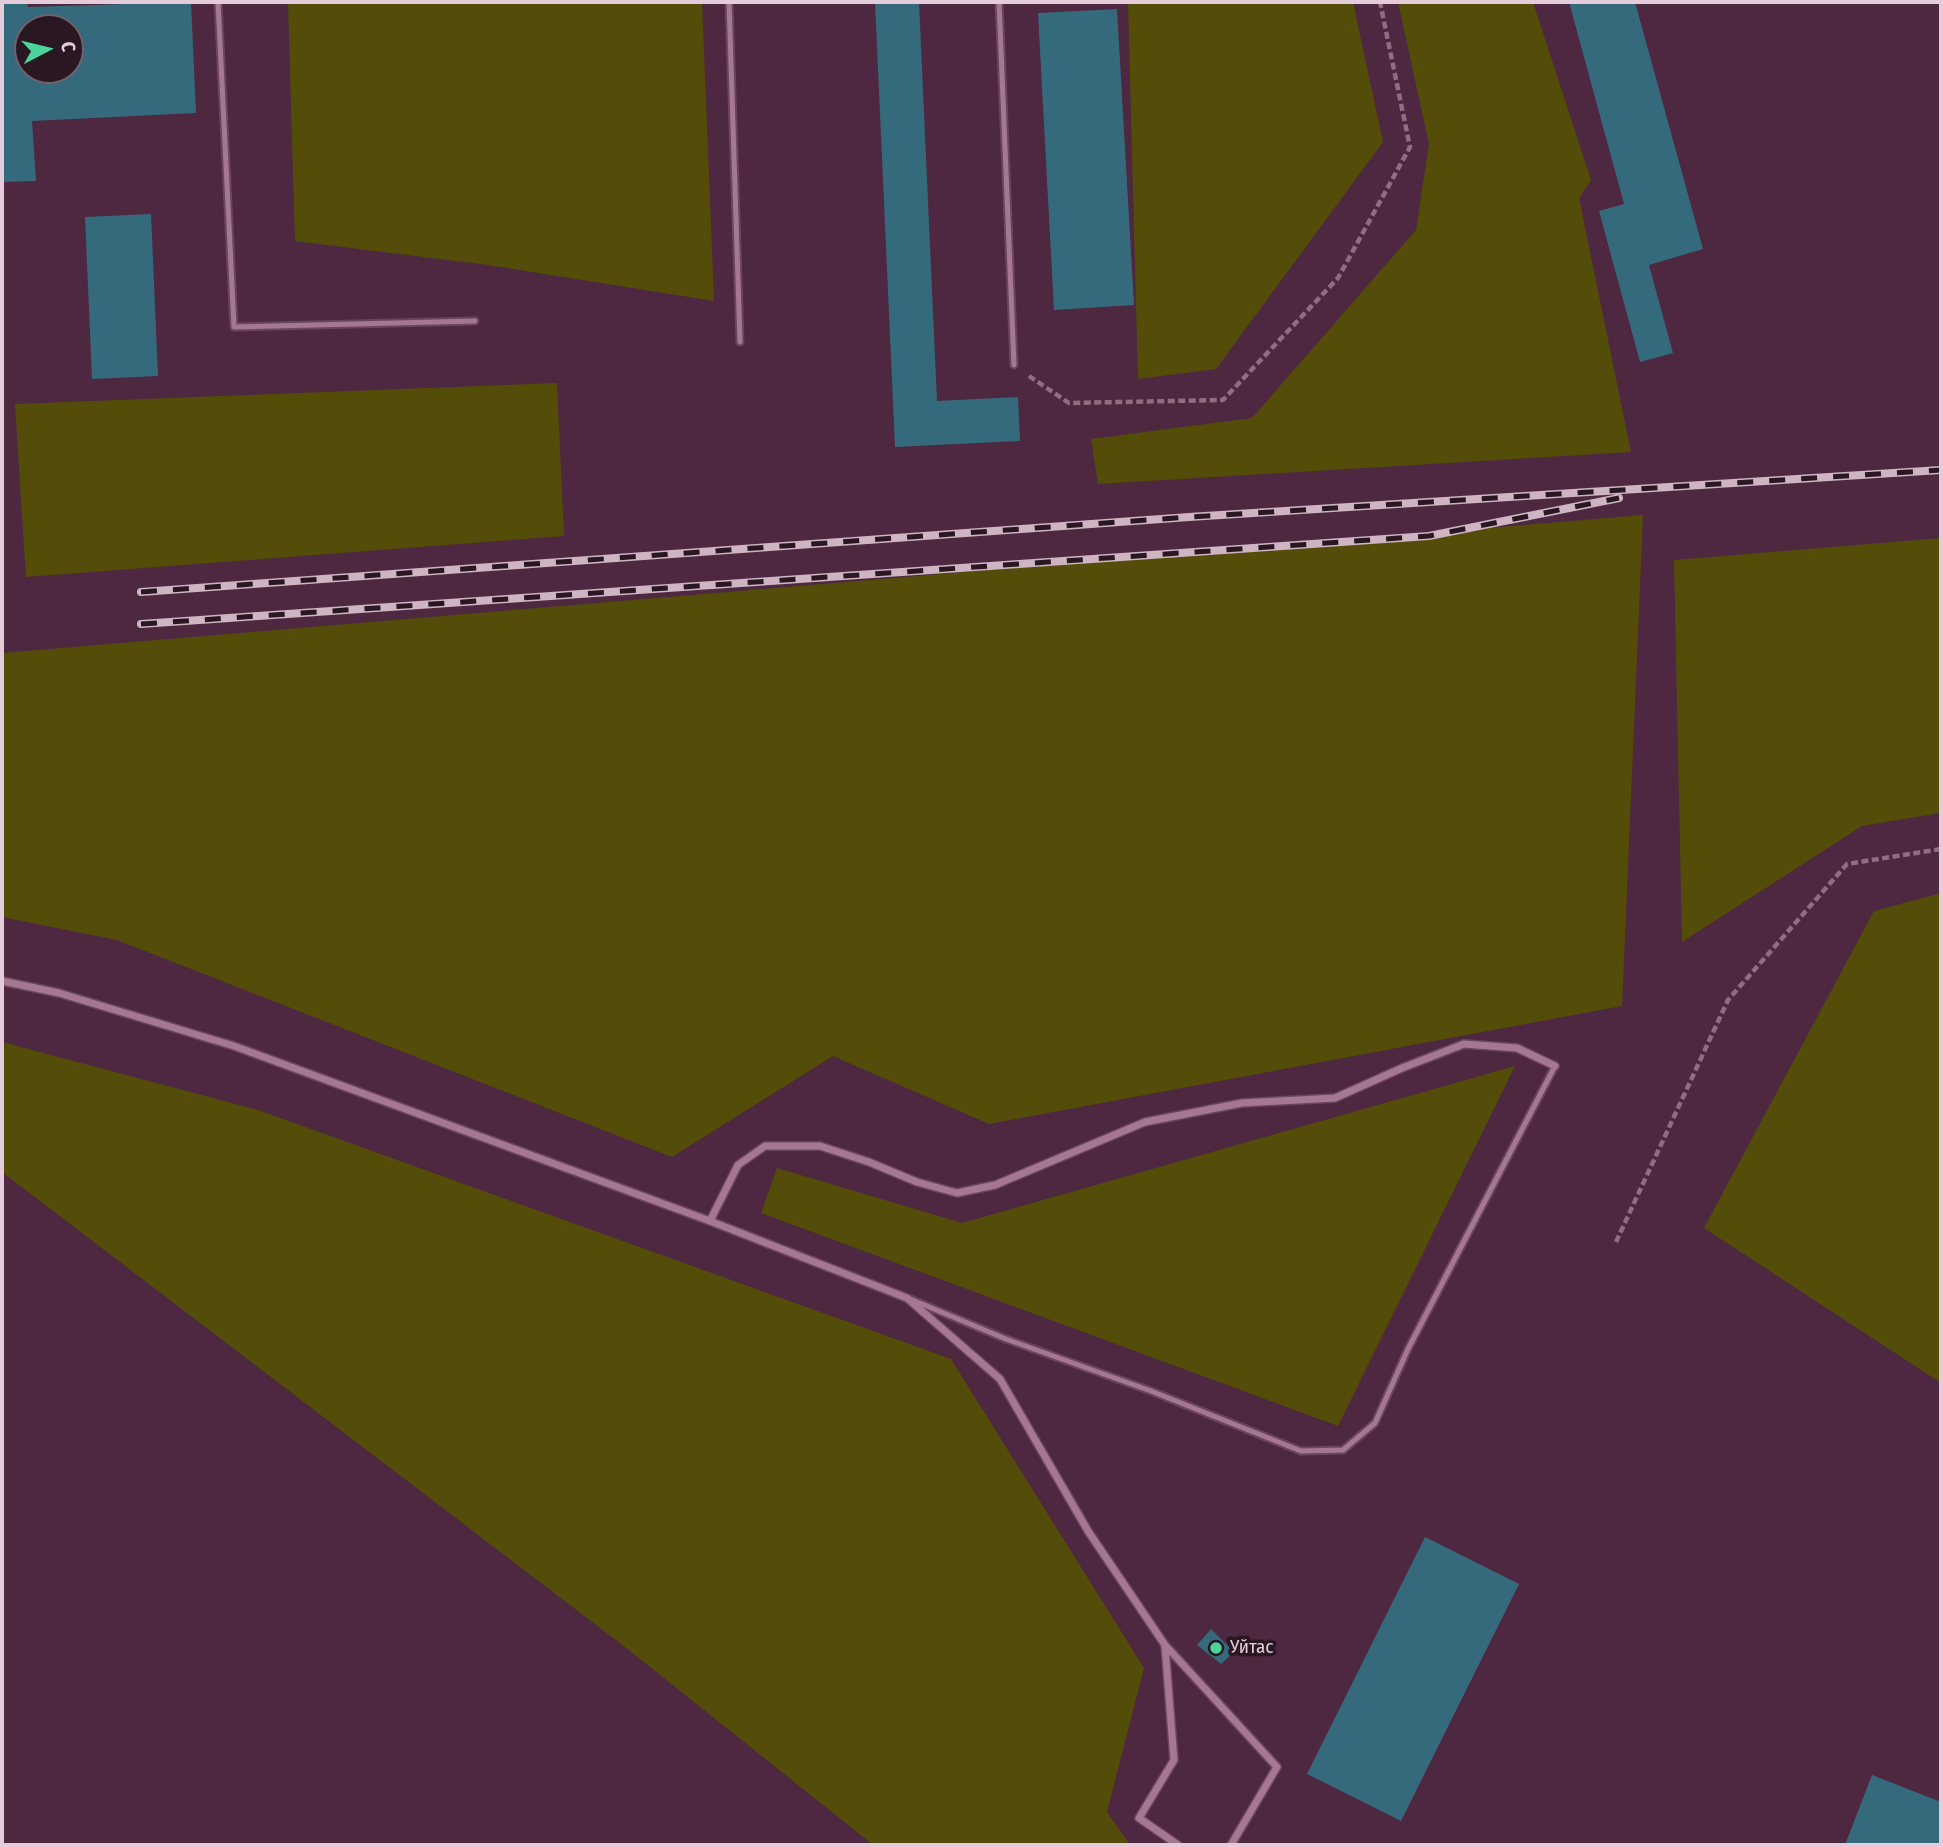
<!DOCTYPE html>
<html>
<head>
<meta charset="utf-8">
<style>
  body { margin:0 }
  #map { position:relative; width:1943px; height:1847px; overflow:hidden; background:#4e2740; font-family:"Fira Sans Condensed",sans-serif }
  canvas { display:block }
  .frame { position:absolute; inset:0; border:4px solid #e5ccda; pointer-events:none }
  .north { position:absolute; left:14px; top:14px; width:70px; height:70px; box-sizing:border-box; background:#291722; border:2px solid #745f6c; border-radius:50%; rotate:83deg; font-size:19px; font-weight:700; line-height:28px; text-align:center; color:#e5ccda }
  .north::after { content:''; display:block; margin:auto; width:24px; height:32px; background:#4bd49b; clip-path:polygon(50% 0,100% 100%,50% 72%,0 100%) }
</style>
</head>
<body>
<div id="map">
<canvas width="1943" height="1847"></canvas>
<div class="frame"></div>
<div class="north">С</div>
</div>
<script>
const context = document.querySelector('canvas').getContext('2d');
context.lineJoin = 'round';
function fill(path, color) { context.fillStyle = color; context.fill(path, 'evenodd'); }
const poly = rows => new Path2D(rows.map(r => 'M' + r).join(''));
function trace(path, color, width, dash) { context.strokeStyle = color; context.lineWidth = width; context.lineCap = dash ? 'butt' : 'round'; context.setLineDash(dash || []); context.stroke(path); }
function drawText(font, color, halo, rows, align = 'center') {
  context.font = font + ' "Fira Sans Condensed",sans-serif'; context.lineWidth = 7; context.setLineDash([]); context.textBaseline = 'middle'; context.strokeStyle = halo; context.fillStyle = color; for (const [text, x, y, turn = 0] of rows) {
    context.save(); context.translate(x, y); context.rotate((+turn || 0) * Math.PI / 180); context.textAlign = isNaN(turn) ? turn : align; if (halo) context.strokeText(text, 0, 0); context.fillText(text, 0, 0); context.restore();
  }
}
const green = poly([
  [288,2,702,2,714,301,488,265,295,241],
  [1128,2,1353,2,1383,142,1216,369,1138,379],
  [1398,2,1533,2,1591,180,1579,198,1631,452,1098,484,1091,439,1252,418,1416,230,1429,144],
  [557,383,564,536,26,577,15,404],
  [1643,515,1622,1006,989,1124,833,1056,672,1157,117,940,2,917,2,653],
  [1941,538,1941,813,1862,826,1682,942,1674,560],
  [1941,893,1941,1383,1704,1228,1874,911],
  [2,1042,258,1110,951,1359,1144,1668,1107,1812,1130,1845,873,1845,625,1647,2,1172],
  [1515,1066,1338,1426,761,1213,777,1168,962,1223]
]);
const building = poly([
  [2,2,27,2,28,7,191,2,196,113,32,121,36,181,2,182],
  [28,28,70,28,70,70,28,70],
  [875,2,919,2,937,401,1018,397,1020,441,895,447],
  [1569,2,1635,2,1703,249,1649,265,1673,353,1640,362,1599,211,1624,204],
  [1117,9,1134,305,1054,310,1038,13],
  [151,214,158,376,92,379,85,217],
  [1425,1537,1519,1584,1401,1821,1307,1774],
  [1211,1629,1234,1652,1221,1664,1197,1645],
  [1872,1775,1941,1802,1941,1845,1845,1845]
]);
const path = poly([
  [1029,376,1069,403,1223,400,1338,278,1410,147,1380,2],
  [1616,1242,1728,1000,1847,864,1941,849]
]);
const service = poly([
  [218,2,234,327,475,321],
  [729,2,740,342],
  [999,2,1014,365],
  [910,1299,1006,1339,1151,1391,1301,1451,1343,1450,1375,1423,1408,1349,1555,1066]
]);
const minor = poly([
  [2,981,59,993,234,1046,710,1221,907,1298,1000,1379,1088,1531,1165,1645,1277,1767,1231,1845],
  [710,1221,738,1165,765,1146,820,1146,869,1162,917,1182,957,1193,995,1185,1145,1122,1242,1103,1335,1098,1402,1068,1464,1044,1517,1048,1555,1066],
  [1165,1646,1174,1760,1139,1818,1178,1845]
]);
const rail = poly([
  [141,592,1189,517,1941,470],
  [141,624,1429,536,1619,498]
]);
const markers = [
  [1216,1648,7,"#4bd49b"]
];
const poiNames = [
  ["Уйтас",1230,1648]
];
fill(green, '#544d09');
fill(building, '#356a7c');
trace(service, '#68475d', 9);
trace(minor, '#68475d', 10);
trace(path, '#8f6e82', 4.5, [7, 3.5]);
trace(service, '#a57793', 5);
trace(minor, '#a57793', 7);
trace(rail, '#cfb4c3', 8);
trace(rail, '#291722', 5, [16]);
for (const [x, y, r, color] of markers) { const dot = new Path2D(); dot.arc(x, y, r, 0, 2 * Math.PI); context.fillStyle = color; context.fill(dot); trace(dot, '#291722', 2.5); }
drawText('19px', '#e5ccda', '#291722', poiNames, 'left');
</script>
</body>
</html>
